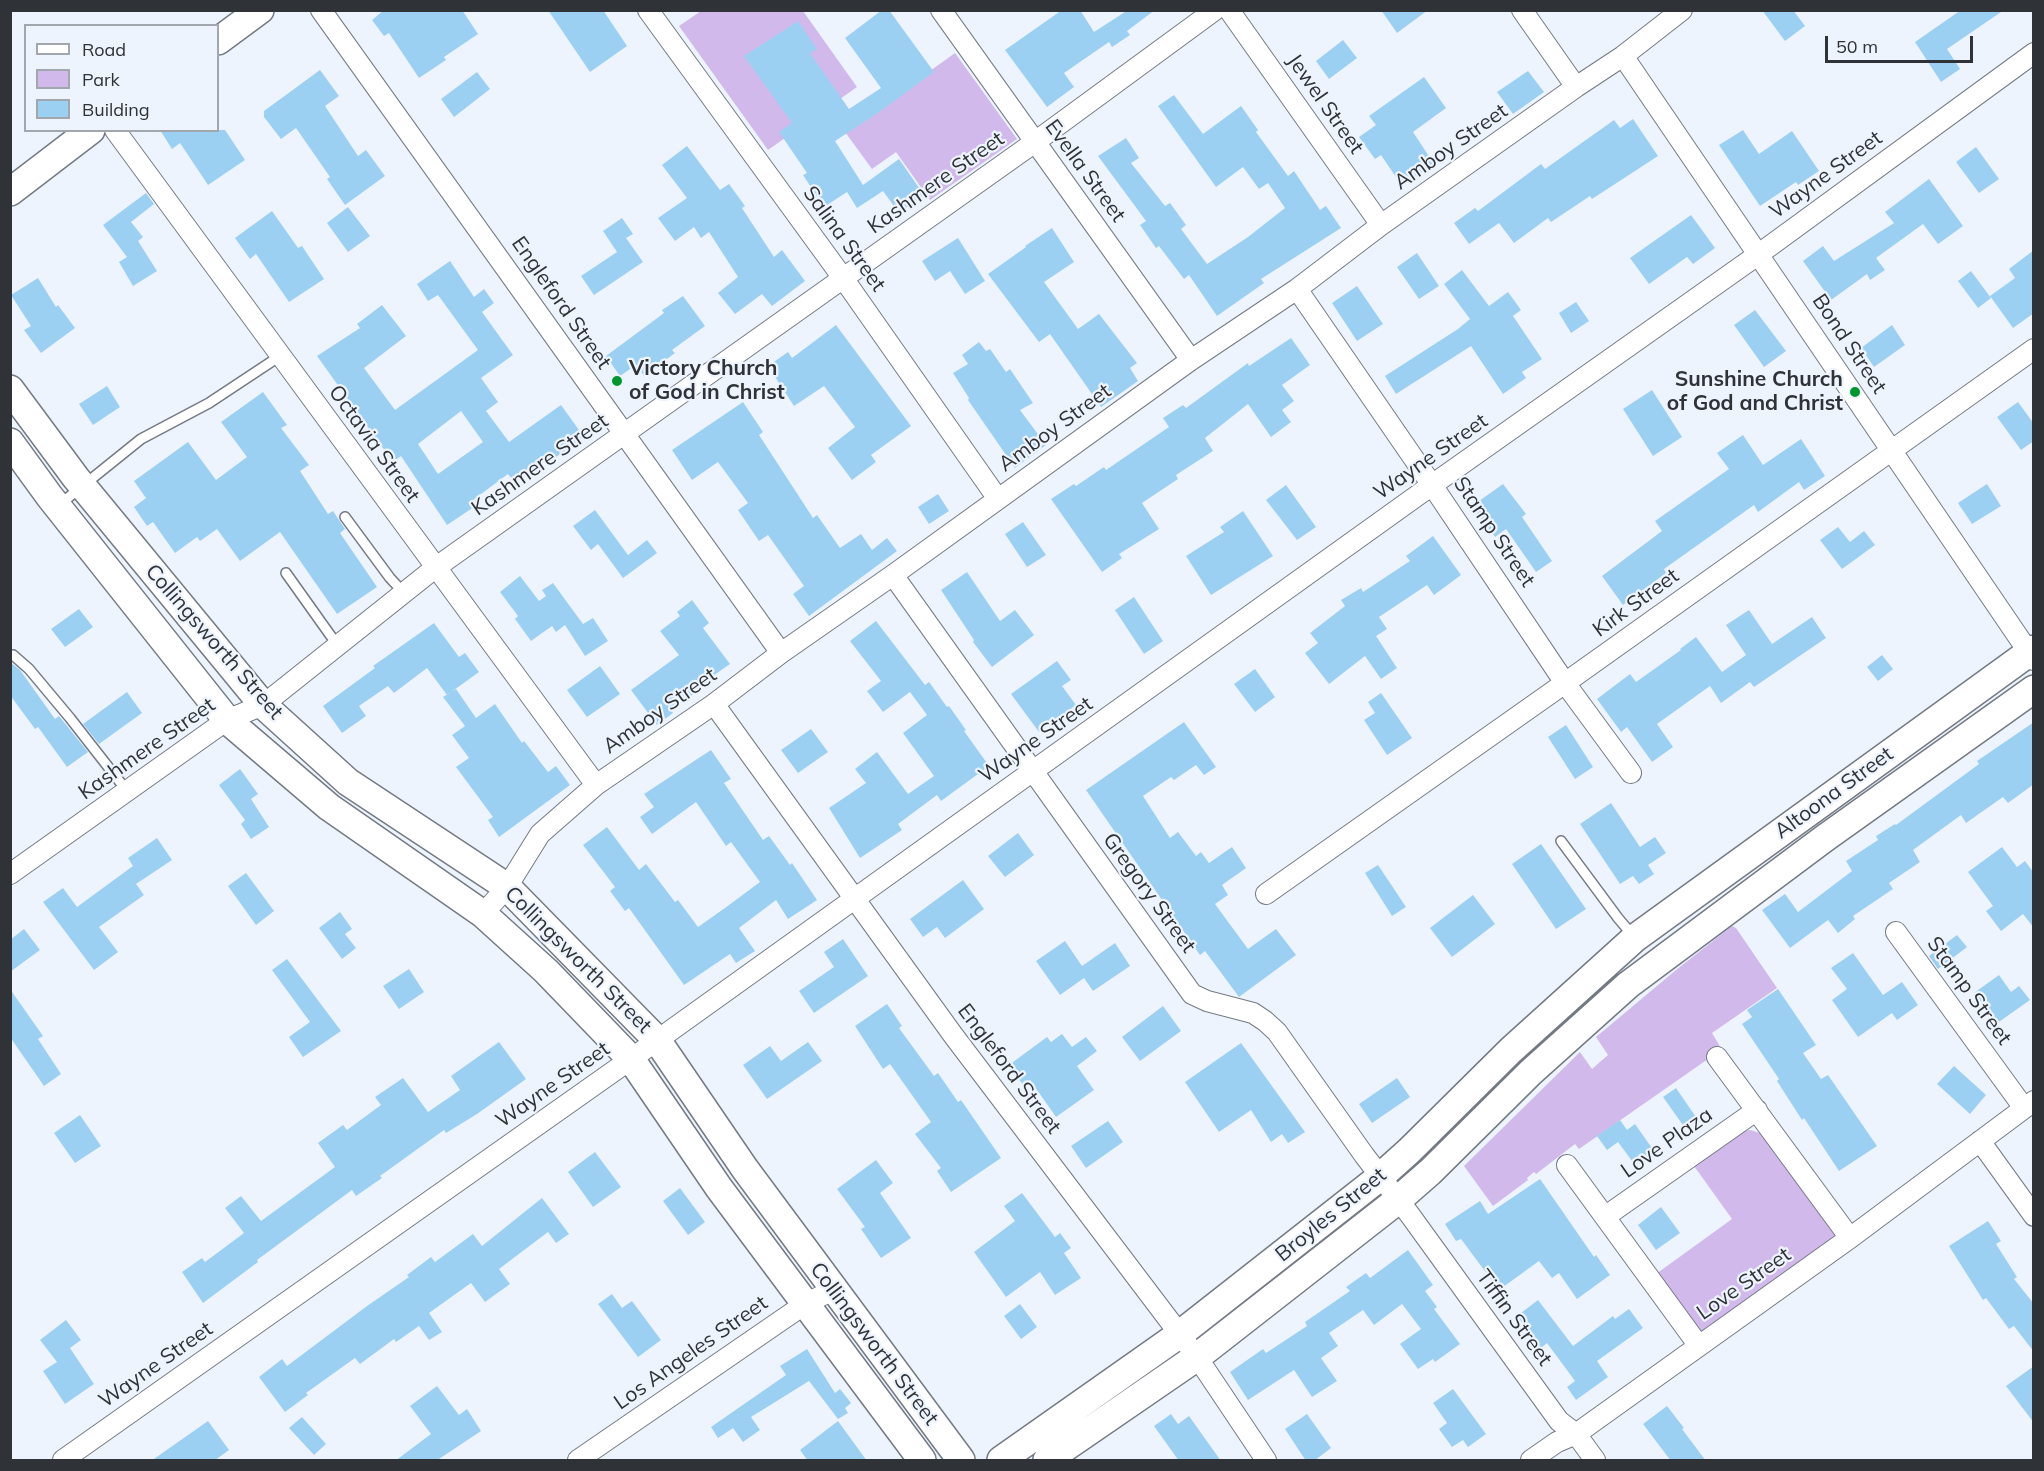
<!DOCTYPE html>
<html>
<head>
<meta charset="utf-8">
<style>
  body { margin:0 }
  #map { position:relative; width:2044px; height:1471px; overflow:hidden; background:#eef4fd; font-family:Mulish,sans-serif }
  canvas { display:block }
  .frame { position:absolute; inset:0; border:12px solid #2f3236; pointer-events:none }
  .legend { position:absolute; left:24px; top:24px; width:195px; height:108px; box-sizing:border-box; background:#eef4fd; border:2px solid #a2a6ad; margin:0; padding:8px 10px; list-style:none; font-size:18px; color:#2f3236 }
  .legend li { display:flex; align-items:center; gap:12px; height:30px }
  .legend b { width:30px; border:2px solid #a2a6ad }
  .scale { position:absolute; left:1825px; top:36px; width:148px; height:27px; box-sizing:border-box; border:3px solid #2f3236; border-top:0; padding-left:8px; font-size:18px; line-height:21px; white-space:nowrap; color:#2f3236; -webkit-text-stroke:4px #eef4fd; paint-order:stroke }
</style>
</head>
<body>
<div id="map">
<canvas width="2044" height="1471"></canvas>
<div class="frame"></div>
<ul class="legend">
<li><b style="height:8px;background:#fff"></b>Road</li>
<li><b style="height:16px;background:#d2b9ec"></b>Park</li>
<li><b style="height:16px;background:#9cd0f3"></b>Building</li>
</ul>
<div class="scale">50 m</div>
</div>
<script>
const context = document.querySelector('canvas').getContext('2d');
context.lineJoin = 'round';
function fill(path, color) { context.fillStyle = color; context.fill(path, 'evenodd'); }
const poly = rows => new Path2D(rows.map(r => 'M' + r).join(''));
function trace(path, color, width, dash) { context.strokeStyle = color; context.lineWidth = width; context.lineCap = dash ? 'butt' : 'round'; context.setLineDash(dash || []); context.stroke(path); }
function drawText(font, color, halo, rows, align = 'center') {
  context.font = font + ' Mulish,sans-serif'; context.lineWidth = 4.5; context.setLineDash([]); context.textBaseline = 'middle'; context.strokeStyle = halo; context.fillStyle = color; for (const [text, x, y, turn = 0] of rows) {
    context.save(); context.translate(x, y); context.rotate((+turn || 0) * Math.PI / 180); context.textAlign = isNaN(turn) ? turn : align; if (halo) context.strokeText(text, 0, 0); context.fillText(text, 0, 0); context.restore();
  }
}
const green = poly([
  [701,11,803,11,857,87,768,150,679,26],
  [955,53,1017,139,930,200,896,152,872,169,845,132],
  [1732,926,1736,928,1777,988,1712,1033,1721,1048,1707,1057,1708,1059,1579,1149,1575,1144,1536,1174,1534,1172,1527,1178,1528,1180,1493,1206,1464,1166,1580,1052,1592,1069,1608,1055,1596,1037,1676,970],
  [1750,1130,1763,1134,1834,1229,1835,1237,1704,1332,1695,1328,1656,1274,1732,1219,1694,1166,1743,1131]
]);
const building = poly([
  [384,10,462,10,478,34,444,57,446,60,419,78,389,33,384,36,372,20],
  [548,10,603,10,627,46,590,72],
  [882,10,889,10,934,72,875,115,835,141,863,185,899,159,924,195,899,213,883,191,857,208,847,192,824,207,803,175,807,173,779,132,792,123,744,56,798,21,817,49,810,53,849,109,881,88,845,38],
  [1062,10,1080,10,1094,32,1128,10,1155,10,1127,31,1130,35,1112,47,1109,42,1064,73,1074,87,1047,107,1005,50],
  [1381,10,1428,10,1397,33],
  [1762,10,1793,10,1805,26,1785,41],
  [1961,10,2004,10,1947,49,1960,69,1941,82,1915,42],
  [1343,40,1357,58,1329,79,1316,61],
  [320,70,339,96,325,106,358,156,366,150,385,176,345,205,327,179,330,177,296,128,281,139,264,117,264,111],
  [1528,71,1544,92,1513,114,1497,92],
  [477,72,490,89,454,117,441,99],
  [1424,77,1446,108,1413,132,1434,164,1402,186,1381,155,1375,159,1359,137,1376,125,1369,116],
  [1174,95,1203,134,1241,106,1258,130,1256,132,1288,176,1294,171,1320,210,1326,206,1341,228,1261,279,1264,283,1217,316,1189,275,1184,279,1159,246,1156,248,1140,225,1146,221,1098,156,1126,138,1139,158,1131,163,1165,206,1170,203,1186,225,1181,229,1207,264,1248,237,1285,208,1268,183,1259,189,1243,167,1216,187,1158,106],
  [1633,119,1658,156,1592,199,1590,196,1551,222,1548,218,1514,243,1499,223,1469,244,1454,223,1475,208,1478,211,1541,164,1545,169,1614,120,1620,128],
  [160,130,225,130,245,160,208,185,180,143,172,149],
  [1743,130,1759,154,1792,131,1819,171,1798,185,1796,182,1760,206,1719,145],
  [687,146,720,190,729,184,745,206,742,208,774,257,782,250,805,281,772,306,762,294,735,314,718,293,738,277,709,232,701,238,694,227,675,241,658,218,687,198,662,165],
  [1976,147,1999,179,1979,193,1956,162],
  [1929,179,1963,226,1938,244,1923,224,1876,258,1885,270,1870,280,1867,274,1831,300,1803,261,1823,246,1834,261,1894,223,1885,212],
  [146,193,154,204,131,222,143,237,138,241,157,271,133,286,119,262,127,257,103,225],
  [348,207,370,236,348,252,327,223],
  [272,211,298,248,302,246,324,279,289,302,256,254,250,259,235,238],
  [1691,215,1715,248,1693,264,1687,257,1649,284,1630,258],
  [622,218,633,234,626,238,643,262,594,295,581,276,617,252,603,231],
  [1052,228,1074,262,1044,282,1078,329,1099,314,1137,363,1130,368,1138,381,1101,407,1050,334,1039,342,988,274,1026,247,1025,246],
  [958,238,985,281,965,294,950,271,935,281,922,261],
  [2034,250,2034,313,2013,328,1990,296,2015,278,2009,269],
  [1417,253,1439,286,1419,299,1397,267],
  [450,261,474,297,484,289,494,303,482,312,513,355,481,378,498,402,486,411,509,442,561,405,584,437,556,457,553,453,514,482,508,474,473,500,477,505,447,525,401,456,393,462,317,356,360,328,357,324,382,305,406,336,364,368,395,410,478,350,438,295,428,301,417,284],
  [461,411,483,442,438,474,418,444],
  [1462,270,1489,306,1508,292,1521,310,1513,316,1542,359,1522,372,1526,378,1503,394,1471,346,1396,394,1385,376,1458,329,1470,319,1444,284],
  [1971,271,1991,298,1978,308,1958,281],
  [38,278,56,307,58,305,75,328,41,353,24,330,31,326,11,295],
  [1357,286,1383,324,1357,341,1332,303],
  [683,296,705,326,672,350,675,353,644,376,636,365,620,376,606,356,664,313,662,310],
  [1576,302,1589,321,1571,333,1559,313],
  [1755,310,1786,351,1764,367,1734,325],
  [836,325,911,426,871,455,876,462,852,480,828,448,855,427,824,386,794,406,768,366,788,352,792,358],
  [1892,325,1905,345,1874,367,1861,348],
  [1291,338,1310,365,1282,385,1294,401,1282,410,1291,422,1271,437,1248,404,1205,438,1213,451,1176,475,1178,479,1142,503,1159,529,1119,554,1122,558,1102,572,1051,499,1074,484,1076,486,1104,467,1106,470,1169,427,1163,418,1183,405,1186,408,1248,363,1249,366],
  [979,342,986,351,990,349,1006,372,1010,369,1033,403,1020,410,1046,445,1015,468,968,400,969,398,953,373,968,364,962,355],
  [107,386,120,407,93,425,79,404],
  [1652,390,1682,437,1653,456,1623,409],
  [263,392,287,425,281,428,309,465,300,471,328,514,333,511,345,529,340,533,377,587,337,614,280,532,240,561,217,529,200,541,197,537,175,553,153,522,147,526,134,507,146,498,134,481,188,442,216,480,247,457,221,422],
  [743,402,763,432,759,435,813,518,817,515,840,548,861,534,872,550,887,538,897,551,809,616,793,594,804,586,768,535,759,541,738,510,748,503,718,462,692,480,672,450],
  [2018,402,2034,424,2034,441,2021,450,1997,417],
  [1743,435,1763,465,1801,439,1825,476,1804,490,1799,482,1758,512,1754,505,1664,569,1666,573,1623,605,1602,576,1662,531,1655,521,1729,469,1717,453],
  [1503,484,1526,514,1522,517,1552,561,1536,572,1506,529,1495,537,1472,506],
  [1987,484,2001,506,1972,524,1958,503],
  [1286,485,1316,527,1297,540,1266,500],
  [938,494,949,511,929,524,918,507],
  [595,510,628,555,647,540,657,553,623,578,598,544,591,550,573,526],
  [1243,511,1273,556,1211,595,1186,556,1224,532,1220,527],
  [1023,522,1046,555,1027,567,1005,534],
  [1838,527,1850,542,1864,531,1875,545,1842,569,1820,540],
  [1433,536,1461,575,1434,595,1427,585,1379,617,1387,629,1376,636,1397,668,1381,679,1365,656,1329,684,1305,653,1318,643,1310,633,1345,606,1341,600,1361,588,1363,592,1410,561,1406,556],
  [967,572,1000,621,1015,610,1034,635,992,667,973,642,974,640,941,590],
  [520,576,539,601,546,596,542,590,553,583,583,624,593,618,608,641,585,656,565,625,556,632,552,626,531,641,515,619,518,616,500,592],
  [1134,597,1163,641,1144,654,1115,610],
  [692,600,709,623,703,628,730,664,700,685,702,688,671,710,673,713,657,725,631,690,679,655,660,631,680,616,677,612],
  [79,609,93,627,65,647,51,629],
  [1749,610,1772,644,1812,617,1826,638,1754,687,1750,682,1721,703,1710,686,1657,724,1673,747,1652,762,1627,727,1621,732,1597,699,1630,674,1636,682,1681,650,1680,649,1696,637,1722,672,1746,655,1726,625],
  [876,621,925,685,929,682,947,707,949,706,966,730,964,731,989,766,941,801,937,795,898,824,902,830,860,858,829,808,866,783,855,769,877,752,908,794,934,776,903,733,927,715,910,692,883,712,867,691,881,681,850,641],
  [434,623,459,657,465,653,479,672,447,695,427,668,394,693,388,686,359,706,366,716,342,733,323,706,375,668,373,666],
  [1882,655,1893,669,1878,681,1867,667],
  [1057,661,1071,680,1062,686,1076,705,1039,732,1011,694],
  [10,662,20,670,55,719,59,716,88,752,67,767,38,727,35,729,10,695],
  [600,666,620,694,587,717,567,690],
  [1255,669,1275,697,1255,712,1234,684],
  [456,689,476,718,495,704,522,743,524,741,548,772,556,766,570,785,499,837,488,820,493,817,456,767,469,758,452,735,465,726,443,697],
  [127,692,142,713,99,744,83,724],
  [1381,693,1412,738,1387,755,1364,720,1375,713,1368,702],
  [1184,722,1216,767,1204,775,1196,765,1174,780,1171,777,1143,796,1170,838,1178,832,1196,856,1201,852,1209,863,1232,847,1246,868,1222,885,1228,895,1215,904,1248,949,1276,929,1296,955,1239,997,1205,951,1200,955,1086,790],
  [2034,722,2034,784,2008,803,2003,797,1966,823,1961,815,1913,850,1920,862,1889,883,1893,889,1853,916,1855,919,1838,933,1828,920,1790,948,1762,910,1785,894,1798,912,1852,871,1846,861,1878,840,1876,836,1895,824,1896,825,1979,764,1977,761],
  [1566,725,1593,767,1575,779,1548,737],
  [811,729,828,752,798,773,781,750],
  [711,750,731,779,724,783,763,840,769,836,790,865,792,863,817,900,788,919,776,900,739,928,755,951,736,963,730,954,684,985,629,908,625,911,610,891,615,887,583,845,607,827,639,870,646,864,675,902,678,900,698,927,725,908,760,882,731,842,726,846,696,802,652,834,640,817,654,807,644,794],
  [240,769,258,794,251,799,269,827,251,839,241,824,245,820,219,785],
  [1611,803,1640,847,1655,837,1666,853,1648,865,1654,874,1639,884,1633,876,1620,884,1580,824],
  [1018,833,1034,855,1005,877,988,856],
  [157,838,172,860,136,884,144,895,99,927,118,952,94,970,43,902,63,888,77,907,133,866,128,858],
  [1541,844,1586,909,1556,929,1512,864],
  [2002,847,2017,867,2025,861,2034,873,2034,928,2023,914,2001,931,1986,911,1993,906,1968,872],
  [1378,865,1406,907,1392,916,1365,873],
  [246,873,274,911,256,925,228,886],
  [963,880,984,909,945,938,937,927,923,937,910,919],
  [1473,895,1495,924,1452,957,1430,928],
  [340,912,352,929,345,934,356,948,342,959,319,928],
  [24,929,40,950,10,972,10,940],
  [1957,935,1967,947,1938,969,1929,956],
  [843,939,868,976,814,1013,799,991,834,967,824,952],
  [1065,941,1082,966,1115,943,1130,966,1093,991,1084,978,1060,995,1036,961],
  [1853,953,1883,995,1902,982,1918,1005,1897,1020,1892,1013,1858,1037,1832,1000,1847,989,1831,968],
  [287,959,341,1031,303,1057,289,1037,310,1022,272,970],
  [409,969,424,992,399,1009,383,986],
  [1999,975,2011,992,2019,986,2030,1000,1996,1024,1974,993],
  [10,989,43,1036,38,1039,61,1074,44,1086,10,1037],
  [1778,989,1816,1045,1803,1053,1821,1079,1828,1075,1877,1146,1839,1171,1804,1118,1802,1120,1777,1081,1779,1079,1742,1024,1752,1017,1747,1010],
  [887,1004,902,1026,899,1028,934,1076,938,1073,958,1102,961,1100,1001,1158,951,1192,937,1171,941,1168,915,1134,931,1122,890,1064,883,1069,855,1026],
  [1163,1006,1181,1031,1140,1061,1122,1037],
  [1062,1034,1072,1047,1086,1037,1097,1051,1077,1066,1094,1090,1056,1117,1030,1080,1023,1085,1009,1065,1047,1037,1051,1042],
  [499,1042,526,1079,477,1114,446,1133,444,1130,380,1176,382,1178,356,1196,352,1190,257,1260,258,1262,203,1303,182,1272,202,1258,205,1262,244,1233,225,1208,241,1196,261,1221,335,1167,318,1143,343,1125,347,1130,381,1105,375,1097,403,1078,428,1112,460,1090,451,1076],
  [808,1042,822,1061,767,1099,743,1065,770,1046,781,1061],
  [1241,1043,1305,1132,1288,1143,1282,1134,1271,1142,1251,1110,1219,1132,1185,1082],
  [1954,1066,1986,1095,1970,1114,1937,1084],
  [1397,1078,1410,1097,1372,1123,1359,1104],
  [1676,1088,1698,1120,1685,1128,1663,1097],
  [80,1115,101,1146,75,1163,54,1133],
  [1620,1120,1627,1130,1635,1124,1654,1151,1635,1165,1618,1142,1607,1150,1597,1136],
  [1108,1121,1123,1142,1086,1168,1071,1146],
  [595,1152,621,1187,593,1207,568,1172],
  [876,1160,893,1183,880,1193,911,1238,881,1258,861,1229,865,1227,837,1189],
  [1540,1179,1594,1257,1596,1255,1610,1275,1577,1299,1559,1273,1552,1278,1539,1261,1499,1290,1461,1239,1456,1241,1445,1224,1480,1201,1488,1214],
  [680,1188,705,1222,688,1235,663,1201],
  [1022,1193,1055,1237,1060,1233,1071,1248,1064,1253,1081,1278,1055,1295,1040,1272,1006,1297,974,1252,1015,1221,1004,1206],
  [542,1198,569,1234,556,1243,548,1232,499,1269,510,1284,485,1302,471,1283,429,1313,442,1332,429,1340,419,1326,396,1342,394,1339,360,1364,355,1358,306,1393,308,1395,285,1412,259,1377,282,1359,287,1366,367,1306,409,1277,407,1275,431,1257,435,1262,473,1234,482,1246],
  [1661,1207,1680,1233,1656,1250,1638,1225],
  [1988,1221,2001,1241,1996,1244,2017,1277,2014,1279,2034,1304,2034,1352,2014,1326,2009,1329,1986,1298,1983,1300,1949,1246],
  [1408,1250,1433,1285,1425,1291,1437,1307,1434,1309,1460,1344,1435,1362,1433,1359,1418,1369,1400,1344,1421,1329,1402,1304,1374,1325,1363,1310,1329,1333,1338,1346,1321,1358,1337,1381,1312,1397,1294,1370,1248,1400,1230,1372,1263,1349,1266,1353,1307,1326,1305,1322,1350,1291,1346,1287,1366,1273,1370,1278],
  [612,1294,622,1308,632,1301,661,1340,638,1357,598,1304],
  [1538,1300,1573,1346,1613,1316,1615,1319,1629,1309,1643,1328,1597,1361,1608,1377,1576,1400,1567,1387,1575,1381,1547,1343,1541,1348,1517,1316],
  [1020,1304,1037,1327,1021,1339,1004,1316],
  [66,1320,81,1340,70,1348,94,1384,65,1404,43,1371,57,1362,40,1340],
  [807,1349,835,1393,840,1389,851,1403,845,1408,848,1413,838,1419,809,1381,751,1417,760,1430,743,1442,733,1428,718,1438,711,1427,786,1375,780,1366],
  [2034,1366,2034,1423,2006,1386],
  [437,1386,459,1415,467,1409,481,1431,436,1461,395,1461,431,1434,410,1406],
  [1453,1389,1486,1434,1468,1447,1463,1440,1452,1447,1439,1429,1447,1423,1433,1403],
  [1667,1406,1684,1428,1682,1429,1706,1461,1671,1461,1643,1424],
  [1171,1414,1178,1424,1189,1416,1221,1461,1179,1461,1154,1426],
  [1307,1414,1331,1448,1314,1461,1306,1461,1285,1429],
  [302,1417,326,1444,314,1455,289,1428],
  [208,1421,229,1450,214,1461,151,1461],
  [838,1421,867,1461,808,1461,800,1450]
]);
const lane = poly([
  [59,505,141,439,209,403,280,356],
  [345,517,390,578,404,593],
  [286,573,338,646],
  [13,655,29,669,70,718,127,791],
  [1561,841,1618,918,1634,937]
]);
const street = poly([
  [321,10,781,653],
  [648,10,843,278,998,499],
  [941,10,1191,360],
  [1229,10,1381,225],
  [1522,10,1576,87],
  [1623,56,2034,660],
  [115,130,596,785],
  [1297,289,1432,485,1565,683,1631,773],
  [893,575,1192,994,1207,1001,1253,1013,1265,1021,1277,1032,1364,1155,1410,1215,1559,1421,1576,1434,1595,1460],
  [714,704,953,1035,1197,1357,1266,1460],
  [10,874,227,720,263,705,435,568,1035,142,1215,10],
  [1266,894,1565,683,2034,349],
  [483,914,507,887,540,834,596,785,714,704,781,653,893,575,1191,360,1297,289,1381,225,1576,87,1623,56,1682,10],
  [1896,932,2024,1108],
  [1717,1057,1850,1238],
  [1980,1141,2034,1216],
  [1567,1165,1699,1346],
  [1606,1216,1757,1110],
  [63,1460,631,1059,1432,485,1759,254,2034,53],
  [578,1460,805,1304,833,1290],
  [1531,1460,1557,1442,1576,1434,1850,1238,2034,1101]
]);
const secondary = poly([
  [218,41,260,10],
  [10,192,91,130],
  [10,389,76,478,263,705,348,782,507,887,657,1040,745,1169,961,1460],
  [10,442,50,497,227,720,329,807,483,914,546,971,631,1059,719,1188,922,1460],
  [1001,1460,1180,1334,1380,1177,1409,1151,1511,1050,1635,938,2034,649],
  [1047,1460,1197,1357,1398,1200,1430,1172,1531,1072,1628,985,1825,838,2034,689]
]);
const markers = [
  [617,381,6,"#02972e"],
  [1855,392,6,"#02972e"]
];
const streetNames = [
  ["Jewel Street",1325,104,55],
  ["Amboy Street",1451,147,-35],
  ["Evella Street",1085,171,54],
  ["Wayne Street",1826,175,-36],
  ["Kashmere Street",936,183,-35],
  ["Salina Street",844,239,54],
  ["Engleford Street",561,303,55],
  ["Bond Street",1849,344,56],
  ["Amboy Street",1055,428,-36],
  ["Octavia Street",374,444,54],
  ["Wayne Street",1431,457,-35],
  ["Kashmere Street",540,465,-35],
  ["Stamp Street",1494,532,56],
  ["Kirk Street",1636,603,-36],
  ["Collingsworth Street",214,642,49],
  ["Amboy Street",660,711,-35],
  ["Wayne Street",1036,740,-35],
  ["Kashmere Street",147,749,-35],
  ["Altoona Street",1834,793,-36],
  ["Gregory Street",1149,893,54],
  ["Collingsworth Street",578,960,45],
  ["Stamp Street",1969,991,54],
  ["Engleford Street",1009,1069,53],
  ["Wayne Street",553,1085,-35],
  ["Love Plaza",1667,1143,-35],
  ["Broyles Street",1331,1215,-39],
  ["Love Street",1744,1284,-35],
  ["Tiffin Street",1514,1318,54],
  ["Collingsworth Street",874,1344,53],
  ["Los Angeles Street",691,1353,-35],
  ["Wayne Street",156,1365,-35]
];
const poiNames = [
  ["Victory Church",629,369],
  ["of God in Christ",629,393],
  ["Sunshine Church",1843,380,"right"],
  ["of God and Christ",1843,404,"right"]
];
fill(green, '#d2b9ec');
fill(building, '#9cd0f3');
trace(lane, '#747a84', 12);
trace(street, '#747a84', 22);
trace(secondary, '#747a84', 30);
trace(lane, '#fff', 9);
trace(street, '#fff', 20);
trace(secondary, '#fff', 27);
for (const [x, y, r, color] of markers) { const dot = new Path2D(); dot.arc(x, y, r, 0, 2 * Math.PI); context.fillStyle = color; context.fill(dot); trace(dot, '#eef4fd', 2); }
drawText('21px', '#2f3236', '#eef4fd', streetNames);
drawText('bold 21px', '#2f3236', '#eef4fd', poiNames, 'left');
</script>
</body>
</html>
